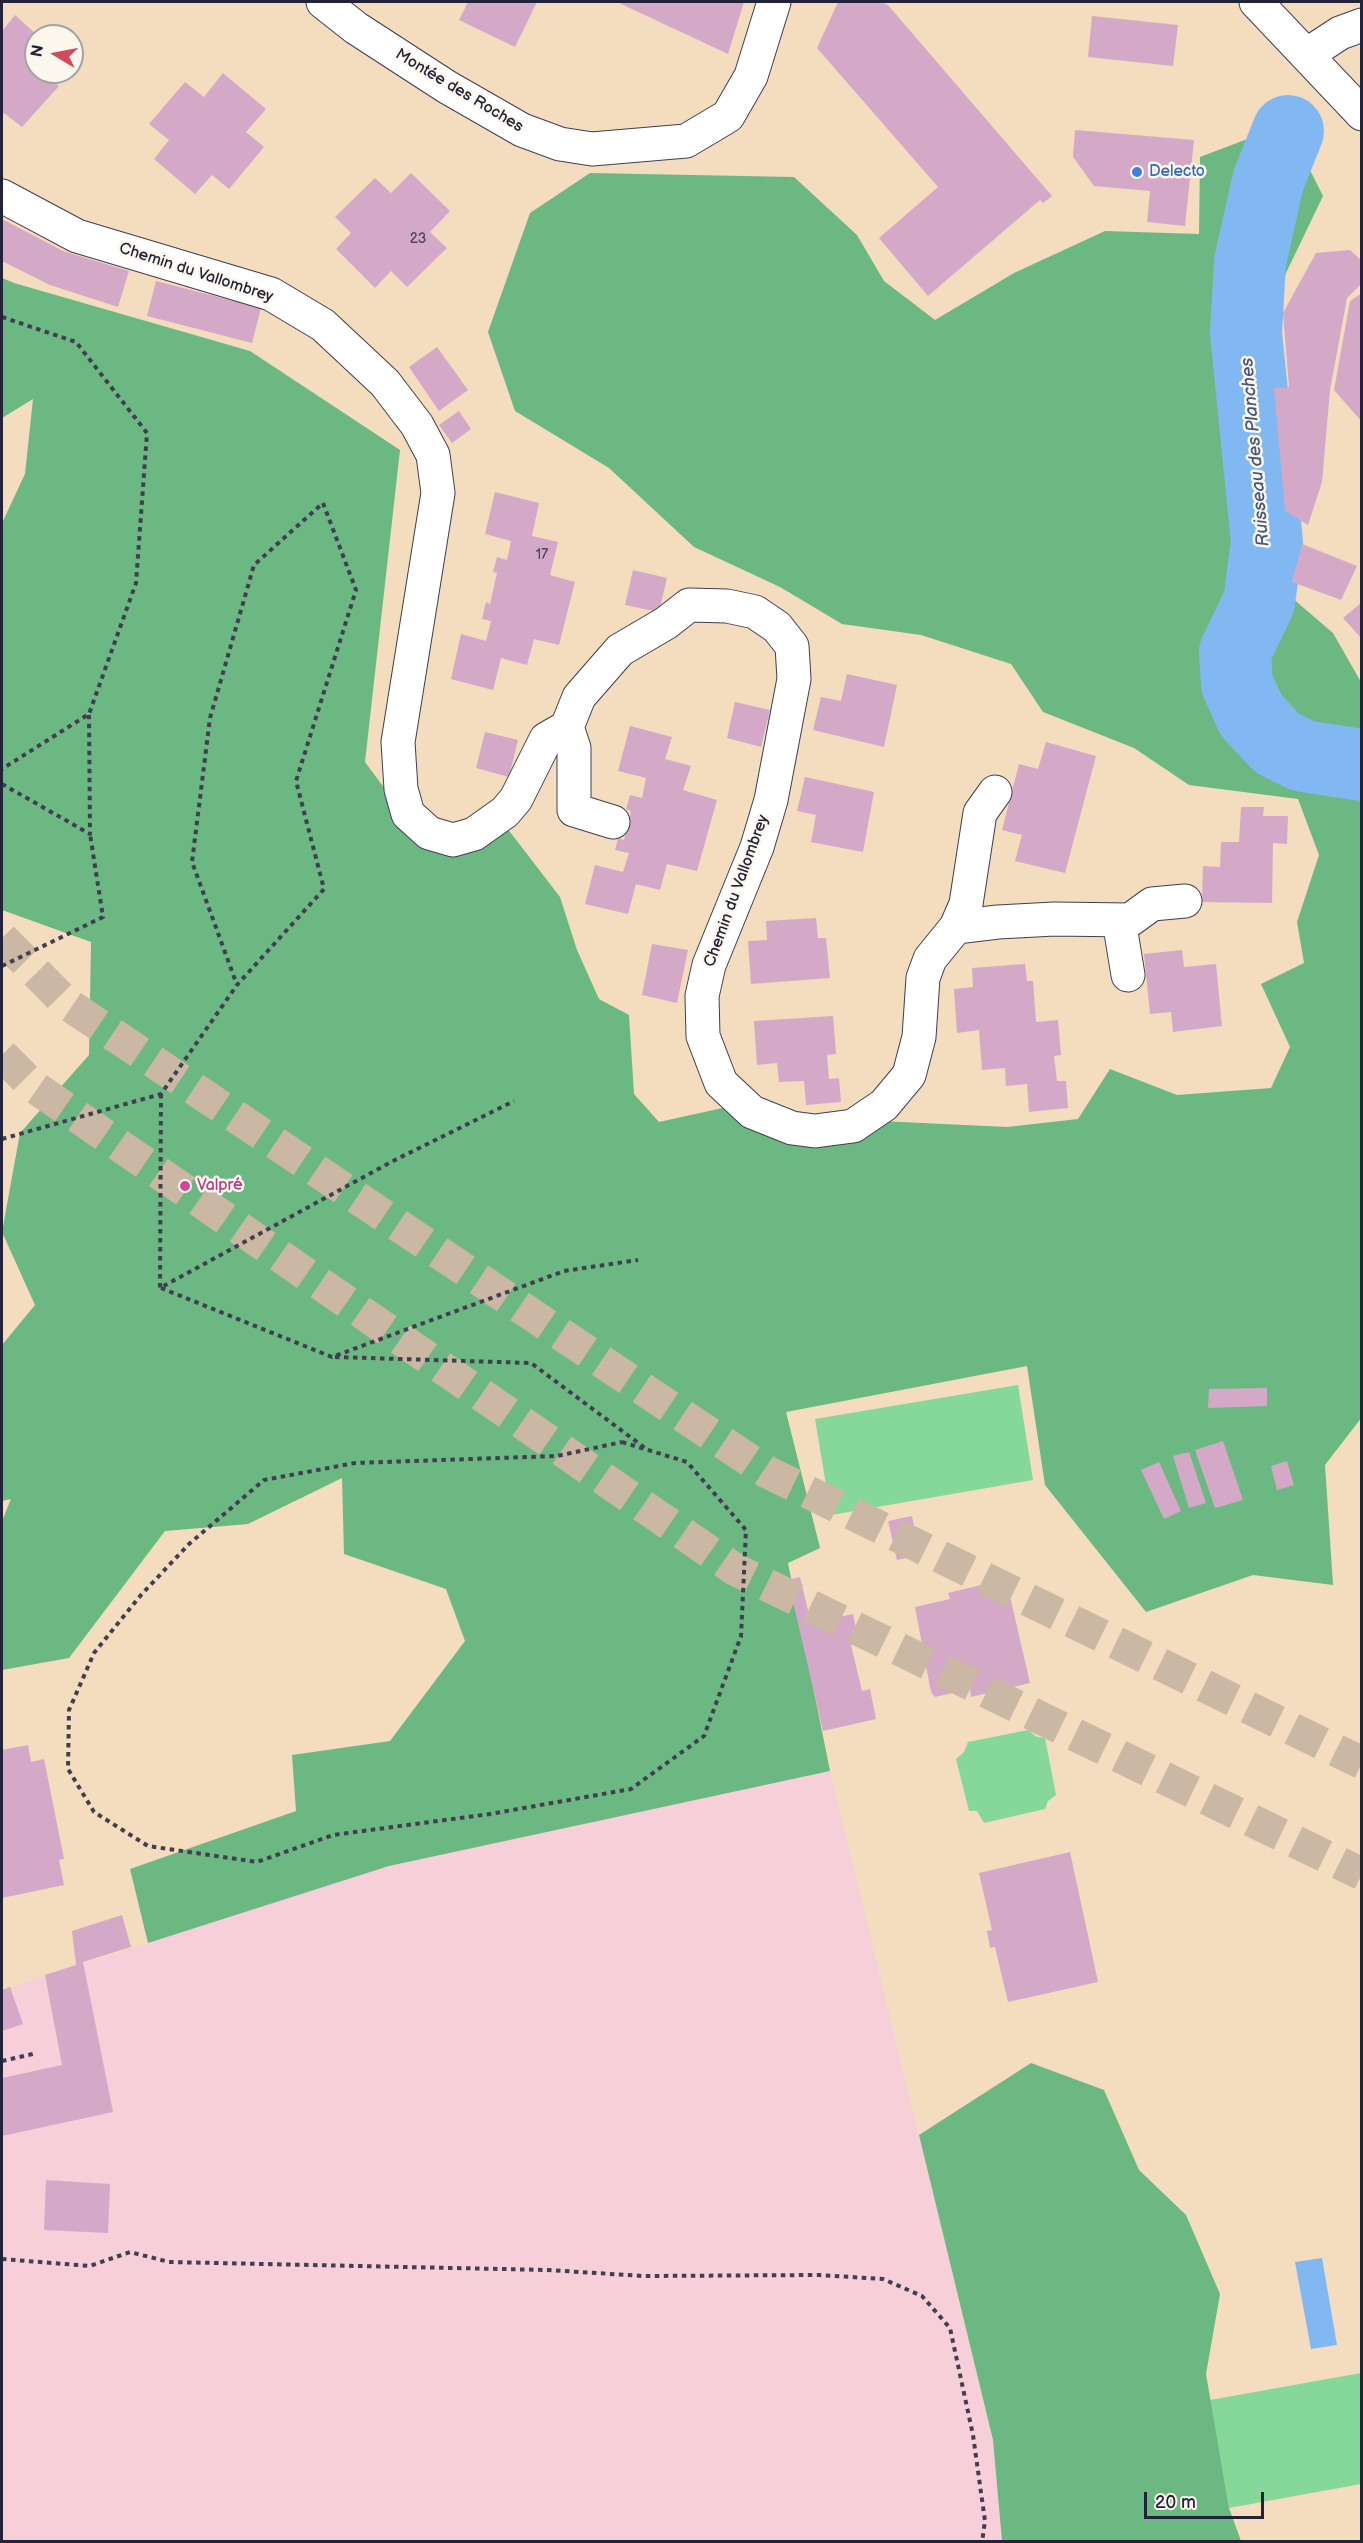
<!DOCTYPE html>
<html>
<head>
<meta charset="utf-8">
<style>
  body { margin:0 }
  #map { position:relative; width:1363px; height:2543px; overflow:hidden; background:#f4dcbe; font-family:"Balsamiq Sans",sans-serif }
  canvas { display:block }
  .frame { position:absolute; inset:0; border:3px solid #22223b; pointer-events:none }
  .north { position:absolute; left:24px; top:24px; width:60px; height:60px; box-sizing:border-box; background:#fbf7ec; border:2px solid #a4a2a5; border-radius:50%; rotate:280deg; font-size:16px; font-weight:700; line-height:24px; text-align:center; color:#22223b }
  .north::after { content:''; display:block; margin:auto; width:21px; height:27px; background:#d1495b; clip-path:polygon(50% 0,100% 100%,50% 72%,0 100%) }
  .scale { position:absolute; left:1144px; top:2492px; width:120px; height:27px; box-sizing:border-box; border:3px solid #22223b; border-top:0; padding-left:8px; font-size:18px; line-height:21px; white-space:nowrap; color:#22223b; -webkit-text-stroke:4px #fbf7ec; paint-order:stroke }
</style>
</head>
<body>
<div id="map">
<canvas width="1363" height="2543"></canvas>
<div class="frame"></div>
<div class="north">N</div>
<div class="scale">20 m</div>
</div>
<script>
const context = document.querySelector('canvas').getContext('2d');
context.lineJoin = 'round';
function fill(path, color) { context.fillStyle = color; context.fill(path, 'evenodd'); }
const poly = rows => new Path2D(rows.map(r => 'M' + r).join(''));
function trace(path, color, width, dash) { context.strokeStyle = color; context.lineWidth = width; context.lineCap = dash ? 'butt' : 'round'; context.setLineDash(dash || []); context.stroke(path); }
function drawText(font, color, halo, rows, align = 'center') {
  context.font = font + ' "Balsamiq Sans",sans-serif'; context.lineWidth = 5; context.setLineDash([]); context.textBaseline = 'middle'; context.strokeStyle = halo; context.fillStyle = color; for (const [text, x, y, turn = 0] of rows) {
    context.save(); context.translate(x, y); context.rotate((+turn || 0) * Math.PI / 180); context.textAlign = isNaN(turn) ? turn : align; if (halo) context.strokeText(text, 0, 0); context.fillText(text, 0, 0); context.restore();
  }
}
const built = poly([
  [830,1771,993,2440,1002,2541,2,2541,2,1990,389,1866]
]);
const green = poly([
  [1018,1385,1033,1480,831,1515,815,1419],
  [1028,1730,1037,1737,1045,1738,1056,1795,1048,1801,1045,1809,984,1823,977,1811,969,1811,956,1759,964,1752,968,1742],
  [1361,2373,1361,2484,1229,2508,1210,2400]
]);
const forest = poly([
  [1250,138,1305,160,1323,196,1286,273,1262,367,1280,520,1284,591,1333,633,1361,682,1362,1417,1325,1465,1333,1585,1253,1575,1146,1612,1045,1485,1027,1366,786,1412,820,1548,788,1563,830,1771,389,1866,148,1943,130,1869,296,1811,292,1755,390,1741,465,1641,446,1589,344,1554,342,1478,248,1524,165,1531,69,1658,2,1670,2,1521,11,1499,2,1501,2,1345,35,1305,2,1232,20,1133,89,1055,91,942,2,910,2,523,25,474,33,399,2,418,2,278,14,283,250,351,400,450,365,762,405,816,428,842,507,828,560,897,577,950,599,999,629,1015,634,1094,659,1122,727,1107,880,1121,1007,1127,1078,1119,1110,1069,1177,1095,1271,1088,1290,1047,1261,984,1304,963,1297,922,1319,855,1298,799,1189,785,1134,748,1043,712,1011,664,921,635,842,624,780,587,694,547,609,468,515,411,488,332,530,213,590,173,794,177,857,235,884,281,935,320,1014,273,1105,231,1199,234,1200,157],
  [1031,2063,1104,2090,1139,2170,1186,2215,1220,2294,1206,2374,1229,2508,1241,2541,1002,2541,993,2440,919,2135]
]);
const water = poly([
  [1322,2258,1337,2345,1311,2349,1295,2262]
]);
const river = poly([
  [1288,131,1268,181,1250,262,1246,333,1267,542,1259,602,1235,652,1237,684,1251,715,1277,743,1303,756,1362,765]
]);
const building = poly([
  [468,2,537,2,515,47,459,20],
  [617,2,744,2,728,54],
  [838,2,880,2,888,5,1052,196,1043,203,1040,200,928,296,879,238,938,187,817,48],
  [15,15,38,36,36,36,36,72,42,72,59,86,22,127,4,113,2,116,2,31],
  [1092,16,1178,25,1173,66,1088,57],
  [223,73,266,109,246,132,264,147,229,189,212,175,195,194,154,159,169,140,149,124,185,82,204,97],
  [1075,130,1194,140,1185,226,1147,222,1150,191,1094,186,1073,157],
  [411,173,450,211,430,232,447,248,407,287,391,271,375,288,336,249,351,233,335,217,375,178,391,193],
  [2,219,63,251,129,271,118,307,50,285,2,261],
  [1350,250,1362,261,1362,283,1347,298,1330,390,1322,482,1308,525,1285,511,1274,388,1289,387,1283,313,1316,253],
  [156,281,261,308,252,343,147,316],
  [1362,293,1362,422,1334,390,1350,301],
  [437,347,468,390,439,411,409,367],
  [459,411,471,429,452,443,439,425],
  [495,492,539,503,532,536,558,542,550,575,575,582,559,645,534,639,527,665,501,658,493,690,451,679,461,634,486,641,491,621,482,619,486,602,490,604,497,573,493,572,497,557,507,560,511,541,485,534],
  [1302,544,1357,566,1341,600,1292,582],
  [633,570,667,578,659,612,625,605],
  [1362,602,1362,639,1343,618],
  [847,674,897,685,884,747,813,730,821,697,841,701],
  [735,702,770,710,761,747,727,738],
  [630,726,672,737,665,759,691,766,683,790,717,800,697,871,667,864,660,890,636,884,628,914,585,904,595,865,623,872,629,853,615,850,618,838,624,840,631,811,626,809,630,795,642,798,646,778,618,771],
  [485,732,518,740,509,777,476,768],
  [1046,742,1096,756,1065,873,1015,861,1022,835,1002,830,1019,764,1038,769],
  [805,777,874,792,863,852,811,842,816,815,797,811],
  [1241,807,1264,807,1263,816,1288,816,1287,844,1273,843,1272,903,1202,902,1203,866,1220,867,1221,842,1239,842],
  [816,918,818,938,826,938,830,978,751,984,748,941,767,940,766,921],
  [652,944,688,950,677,1003,642,995],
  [1182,950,1184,967,1216,964,1222,1026,1173,1032,1171,1012,1150,1014,1144,954],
  [1025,964,1027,981,1033,981,1036,1022,1058,1020,1061,1055,1054,1056,1057,1081,1066,1081,1068,1108,1029,1112,1027,1084,1006,1086,1005,1068,982,1070,979,1030,957,1033,954,989,973,987,972,968],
  [833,1016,836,1054,827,1055,829,1079,839,1078,841,1102,806,1105,804,1081,779,1082,777,1063,757,1065,754,1021],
  [1267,1388,1267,1406,1208,1408,1209,1389],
  [1223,1441,1243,1500,1215,1508,1195,1450],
  [1189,1452,1206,1503,1189,1508,1173,1456],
  [1287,1461,1294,1485,1277,1490,1271,1466],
  [1159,1462,1181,1511,1164,1519,1141,1470],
  [912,1516,920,1555,897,1560,888,1521],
  [800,1577,811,1623,853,1614,859,1643,851,1645,862,1691,870,1689,876,1719,823,1731,788,1580],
  [1006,1579,1030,1683,971,1697,970,1689,935,1697,931,1692,915,1607,950,1599,948,1593],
  [28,1745,31,1762,44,1759,64,1859,59,1860,64,1885,2,1898,2,1750],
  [1070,1852,1098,1982,1008,2002,995,1947,990,1948,987,1931,992,1930,979,1873],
  [122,1915,131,1947,83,1962,113,2112,2,2136,2,2078,62,2065,45,1975,76,1965,72,1931],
  [10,1987,23,2024,2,2031,2,1990],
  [46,2180,110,2184,108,2233,44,2230]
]);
const highwayTunnel = poly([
  [2,938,66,1003,767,1472,1362,1763],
  [2,1055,33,1086,736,1570,1362,1874]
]);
const path = poly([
  [2,317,76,342,147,433,136,583,89,714,2,769],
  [2,784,90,834,89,715],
  [2,966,103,917,90,834],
  [161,1094,160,1288,393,1161,514,1101],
  [2,1139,161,1094,237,985,324,889,296,781,356,590,323,503,254,565,210,718,192,862,237,985],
  [161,1288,332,1357,564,1271,638,1260],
  [335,1357,531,1363,645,1448],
  [622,1442,687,1462,746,1530,741,1636,704,1736,631,1789,490,1814,333,1835,257,1862,148,1846,94,1812,68,1769,69,1710,94,1653,141,1595,189,1544,264,1480,355,1463,557,1456,622,1442],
  [2,2061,33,2054],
  [2,2259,90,2266,130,2252,169,2262,548,2270,643,2276,819,2275,883,2279,922,2296,950,2328,973,2435,985,2521,982,2542]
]);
const minor = poly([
  [323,2,356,28,447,87,522,130,560,144,592,149,686,141,728,116,751,76,774,2],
  [2,196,77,236,271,294,323,325,385,383,417,425,433,455,438,493,398,742,401,789,408,814,429,833,453,840,474,834,505,812,516,799,546,739,567,727,579,697,620,650,666,623,689,605,727,606,755,612,777,627,792,646,794,679,771,800,757,847,709,965,702,996,703,1036,721,1083,752,1112,792,1128,815,1131,853,1126,884,1105,909,1075,919,1037,923,978,930,959,956,927,998,922,1054,919,1130,920,1152,904,1185,901],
  [567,727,574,748,574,810,613,822],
  [1119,920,1128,975],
  [956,927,966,904,980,813,995,792]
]);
const major = poly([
  [1256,2,1362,114],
  [1308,54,1340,33,1362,25]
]);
const markers = [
  [1137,172,6,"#3f7fe0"],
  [185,1186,6,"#d1479c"]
];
const numberNames = [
  ["23",418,239],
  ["17",542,555]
];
const streetNames = [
  ["Montée des Roches",459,91,31],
  ["Chemin du Vallombrey",196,273,18],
  ["Chemin du Vallombrey",737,891,-70]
];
const shopNames = [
  ["Delecto",1149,172]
];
const hotelNames = [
  ["Valpré",197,1186]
];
const waterNames = [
  ["Ruisseau des Planches",1256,452,-95]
];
fill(built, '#f6cfd8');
fill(green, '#85d89a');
fill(forest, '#6cb882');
fill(water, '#82b8f1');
trace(river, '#82b8f1', 72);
fill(building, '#d4a9c7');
trace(highwayTunnel, '#cab7a4', 33, [33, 16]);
trace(minor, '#423e4f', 35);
trace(major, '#423e4f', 35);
trace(path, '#423e4f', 4, [4.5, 4.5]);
trace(minor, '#fff', 33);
trace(major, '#fff', 33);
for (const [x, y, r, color] of markers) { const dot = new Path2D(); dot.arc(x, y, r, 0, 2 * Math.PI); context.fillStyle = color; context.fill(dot); trace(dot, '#fbf7ec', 2); }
drawText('14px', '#4e445e', null, numberNames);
drawText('16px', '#22223b', '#fbf7ec', streetNames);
drawText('16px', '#366cbe', '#fbf7ec', shopNames, 'left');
drawText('16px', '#b23c85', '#fbf7ec', hotelNames, 'left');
drawText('italic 18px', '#44567b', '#fbf7ec', waterNames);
</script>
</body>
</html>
